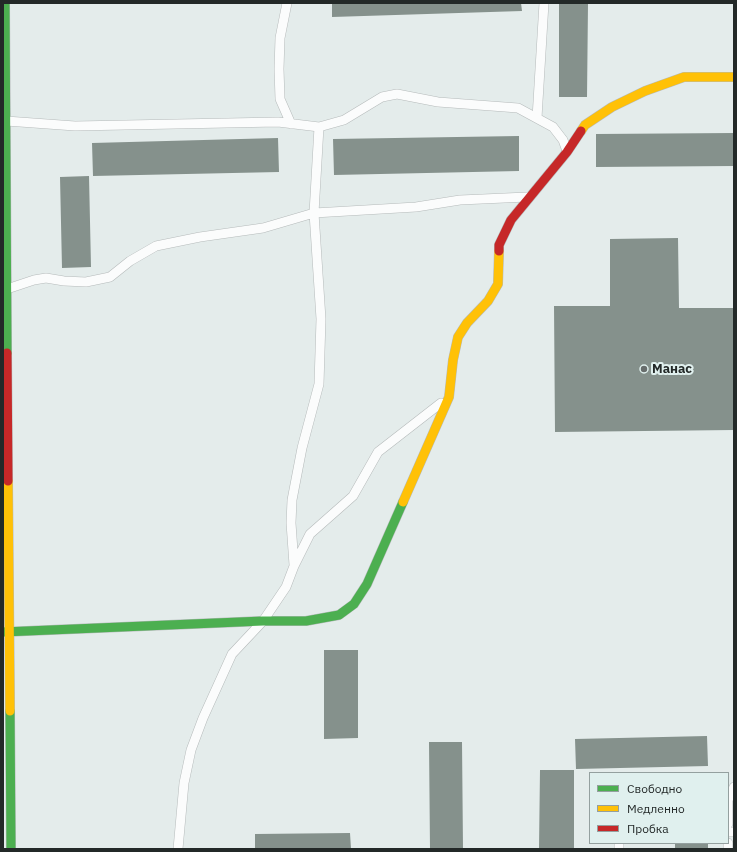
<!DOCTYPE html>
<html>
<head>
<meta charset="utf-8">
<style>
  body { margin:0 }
  #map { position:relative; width:737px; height:852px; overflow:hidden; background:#e4eceb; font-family:"IBM Plex Sans",sans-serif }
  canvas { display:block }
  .frame { position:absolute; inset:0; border:4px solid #232928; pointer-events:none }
  .legend { position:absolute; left:589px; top:772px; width:140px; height:72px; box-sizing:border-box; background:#e0f0ee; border:1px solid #94a09f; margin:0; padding:5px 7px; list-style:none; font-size:12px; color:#232928 }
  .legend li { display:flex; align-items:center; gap:8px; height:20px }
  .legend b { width:20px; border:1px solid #94a09f }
</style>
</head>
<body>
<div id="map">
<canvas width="737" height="852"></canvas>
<div class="frame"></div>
<ul class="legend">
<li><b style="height:5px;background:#4caf50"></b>Свободно</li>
<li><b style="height:5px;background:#ffc107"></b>Медленно</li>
<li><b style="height:5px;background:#c62828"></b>Пробка</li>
</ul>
</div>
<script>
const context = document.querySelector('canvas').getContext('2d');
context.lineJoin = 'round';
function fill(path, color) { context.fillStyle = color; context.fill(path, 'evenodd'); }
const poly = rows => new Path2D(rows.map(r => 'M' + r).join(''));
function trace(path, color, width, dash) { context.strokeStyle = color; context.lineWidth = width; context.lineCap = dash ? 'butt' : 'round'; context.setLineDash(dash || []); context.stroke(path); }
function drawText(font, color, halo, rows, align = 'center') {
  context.font = font + ' "IBM Plex Sans",sans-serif'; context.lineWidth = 4; context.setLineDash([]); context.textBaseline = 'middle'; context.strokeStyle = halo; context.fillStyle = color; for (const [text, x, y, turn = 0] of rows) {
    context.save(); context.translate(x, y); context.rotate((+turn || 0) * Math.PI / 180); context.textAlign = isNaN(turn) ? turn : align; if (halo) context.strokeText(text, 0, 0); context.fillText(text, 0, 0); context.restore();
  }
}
const building = poly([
  [332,3,521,3,522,11,332,17],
  [559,4,588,4,587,97,559,97],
  [734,133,734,166,596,167,596,134],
  [519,136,519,171,334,175,333,139],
  [278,138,279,172,93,176,92,143],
  [89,176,91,267,62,268,60,177],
  [678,238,679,308,734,308,734,430,555,432,554,306,610,306,610,239],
  [324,650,358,650,358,738,324,739],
  [707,736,708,766,576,769,575,739],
  [429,742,462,742,463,849,430,849],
  [540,770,574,770,574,849,539,849],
  [350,833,351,849,255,849,255,834],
  [675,843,708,843,708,849,675,849]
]);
const lane = poly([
  [287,3,280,38,279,69,280,99,291,124],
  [537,118,544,3],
  [6,121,75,126,278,122,319,127,344,120,382,97,397,94,438,102,518,108,553,127,563,140,567,151],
  [7,289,34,280,46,278,64,281,86,282,110,277,130,261,156,246,200,237,263,228,314,213,416,207,460,200,527,197],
  [294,565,291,523,292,500,302,448,319,384,321,319,314,213,319,127],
  [728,824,728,800,734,787],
  [728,832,734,832],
  [619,843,619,849],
  [728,843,728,849],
  [178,849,184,783,191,750,203,718,232,654,263,621,286,587,294,566,310,534,353,496,378,452,441,403]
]);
const fast = poly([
  [5,3,7,353],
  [3,632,263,621,306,621,339,615,354,604,367,584,403,502],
  [10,711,11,849]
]);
const slow = poly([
  [581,131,585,125,612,107,645,91,684,77,734,77],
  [8,481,10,711],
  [403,502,449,397,453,360,458,337,467,323,488,301,498,284,499,251]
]);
const jam = poly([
  [499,251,499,245,511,220,567,152,581,131],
  [7,353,8,481]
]);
const markers = [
  [644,369,4,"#676d6c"]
];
const poiNames = [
  ["Манас",652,369]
];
fill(building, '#85918c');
trace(lane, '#b5baba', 10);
trace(fast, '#b5baba', 10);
trace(slow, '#b5baba', 10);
trace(jam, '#b5baba', 10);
trace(lane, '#fbfcfc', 9);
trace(fast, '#4caf50', 9);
trace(slow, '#ffc107', 9);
trace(jam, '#c62828', 9);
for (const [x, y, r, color] of markers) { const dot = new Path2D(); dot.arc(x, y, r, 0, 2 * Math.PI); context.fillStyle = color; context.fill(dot); trace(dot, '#e0f0ee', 1.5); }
drawText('bold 13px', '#232928', '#e0f0ee', poiNames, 'left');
</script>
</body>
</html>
